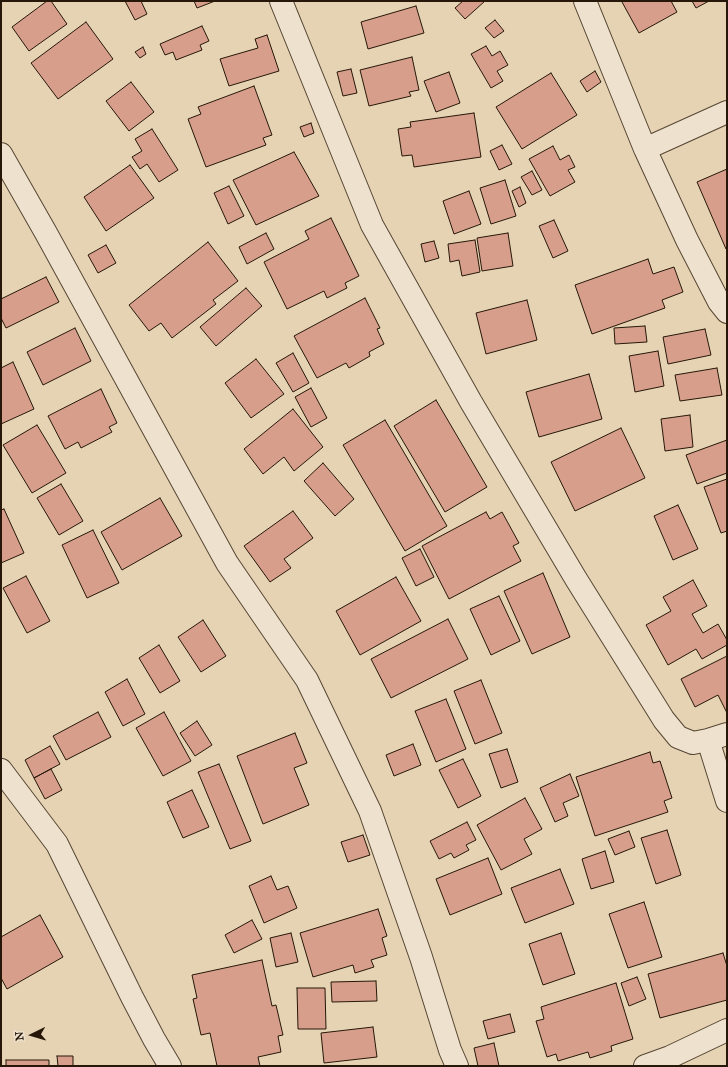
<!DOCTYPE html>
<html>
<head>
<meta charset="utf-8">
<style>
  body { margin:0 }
  #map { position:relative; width:728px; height:1067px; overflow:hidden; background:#e5d3b4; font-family:"IM FELL Great Primer",serif }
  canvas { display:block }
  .frame { position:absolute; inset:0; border:2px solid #261708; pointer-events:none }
  .north { position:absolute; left:12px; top:1015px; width:40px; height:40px; -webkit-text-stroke:3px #eee2ce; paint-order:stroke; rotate:265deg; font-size:11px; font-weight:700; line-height:16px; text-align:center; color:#261708 }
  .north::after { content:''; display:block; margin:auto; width:14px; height:18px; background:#261708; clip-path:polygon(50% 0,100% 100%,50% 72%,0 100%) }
</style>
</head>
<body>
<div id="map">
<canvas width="728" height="1067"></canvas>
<div class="frame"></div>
<div class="north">N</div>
</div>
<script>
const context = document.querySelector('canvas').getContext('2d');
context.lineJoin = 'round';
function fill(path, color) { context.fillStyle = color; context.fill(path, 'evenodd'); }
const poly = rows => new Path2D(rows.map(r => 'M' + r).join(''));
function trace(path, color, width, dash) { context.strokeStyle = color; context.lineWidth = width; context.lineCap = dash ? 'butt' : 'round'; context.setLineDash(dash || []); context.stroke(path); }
const building = poly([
  [47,1,51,1,67,24,29,51,12,27,47,1],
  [125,1,141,1,147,14,135,20,125,1],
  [194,1,215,1,197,8,194,1],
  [463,1,485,1,465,19,455,8,463,1],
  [623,1,671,1,677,12,639,33,622,2,623,1],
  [692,1,709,1,696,8,692,1],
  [416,6,424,33,368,49,361,22,416,6],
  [495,20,504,31,494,38,485,28,495,20],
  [86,22,113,59,58,99,31,63,86,22],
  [202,26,209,41,200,45,202,50,176,60,173,52,165,55,160,44,202,26],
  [267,35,279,71,229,86,220,59,258,48,255,39,267,35],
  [486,46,492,56,500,51,508,65,497,71,503,81,491,88,471,54,486,46],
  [143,47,146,54,140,58,135,52,143,47],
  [412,57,419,90,409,92,411,96,369,106,360,70,412,57],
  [351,69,357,93,343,96,337,72,351,69],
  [595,71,601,82,587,92,580,81,595,71],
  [449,72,460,103,436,112,424,81,449,72],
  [551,73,577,115,522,149,496,107,551,73],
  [131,82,154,112,129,131,106,101,131,82],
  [254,86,272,135,263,138,266,145,206,167,188,119,201,114,198,107,254,86],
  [474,113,481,157,414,167,412,155,402,156,398,129,411,127,410,122,474,113],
  [311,123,314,133,304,137,300,127,311,123],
  [152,129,178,170,159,182,147,164,140,169,132,157,142,151,135,139,152,129],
  [502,145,512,164,499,170,490,151,502,145],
  [553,146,560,160,569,155,575,167,568,170,575,182,550,196,529,159,553,146],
  [294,152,319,196,256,225,233,180,294,152],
  [130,165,154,198,106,231,84,197,130,165],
  [727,169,727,248,726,249,697,182,727,169],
  [532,171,542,190,532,195,521,177,532,171],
  [505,180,516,216,491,224,480,188,505,180],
  [229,186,244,216,228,224,214,193,229,186],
  [520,187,526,203,519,207,512,191,520,187],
  [469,191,481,224,454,234,443,201,469,191],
  [331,218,359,276,345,283,347,288,327,298,324,291,287,309,264,262,309,239,305,231,331,218],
  [554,220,568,251,553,258,539,226,554,220],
  [266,233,274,249,247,264,239,247,266,233],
  [508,233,513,266,482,271,477,238,508,233],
  [475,240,480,272,462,276,459,260,450,262,448,244,475,240],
  [434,241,439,258,425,262,421,244,434,241],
  [208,242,238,281,213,300,216,304,172,338,161,323,149,331,129,305,208,242],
  [106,245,116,263,98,273,88,255,106,245],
  [648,259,653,274,674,267,683,292,662,300,665,308,592,334,575,285,648,259],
  [46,277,59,302,6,328,1,318,1,299,46,277],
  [246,288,262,306,216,346,200,327,246,288],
  [365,298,380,328,377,329,384,344,369,352,370,356,349,368,346,363,317,378,294,336,365,298],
  [527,300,537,340,486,354,476,313,527,300],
  [645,326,647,342,615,344,614,328,645,326],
  [75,328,91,361,43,385,27,352,75,328],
  [705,329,711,355,668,364,663,337,705,329],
  [658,351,664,386,635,392,629,356,658,351],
  [293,353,309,383,293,392,276,363,293,353],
  [256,359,284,394,251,418,225,383,256,359],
  [13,362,34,409,1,424,1,368,13,362],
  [717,368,722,395,680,401,675,375,717,368],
  [589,374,602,419,539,437,526,392,589,374],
  [311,388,327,418,311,427,295,397,311,388],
  [101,389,117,423,109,427,112,432,81,448,78,442,65,449,48,416,101,389],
  [436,400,487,487,445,512,394,426,436,400],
  [293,409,323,447,294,471,284,457,263,474,244,449,293,409],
  [690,415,693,447,665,451,661,419,690,415],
  [385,420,447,526,405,551,343,445,385,420],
  [37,425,66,473,32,493,3,445,37,425],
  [621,428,645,478,575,511,551,462,621,428],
  [727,440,727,473,697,484,686,455,727,440],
  [323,463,354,499,335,516,304,481,323,463],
  [727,479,727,531,721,533,704,487,727,479],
  [61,484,83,521,59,535,37,498,61,484],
  [160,498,182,536,122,570,101,532,160,498],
  [678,505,698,549,673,560,654,516,678,505],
  [4,509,24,553,1,563,1,510,4,509],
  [293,511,313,538,284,559,291,568,270,582,244,546,293,511],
  [486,512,490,519,502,512,519,543,513,546,521,561,449,599,422,546,486,512],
  [93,530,119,583,87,598,62,545,93,530],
  [420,549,434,577,416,586,402,558,420,549],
  [543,573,570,637,532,654,504,591,543,573],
  [26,576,50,621,27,633,3,588,26,576],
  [396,577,421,621,360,655,336,611,396,577],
  [693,580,707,606,692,614,703,633,718,624,727,640,727,645,702,659,696,649,668,665,646,625,671,611,663,597,693,580],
  [499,596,520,641,491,655,470,609,499,596],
  [448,619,468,659,391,698,371,659,448,619],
  [203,620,226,656,201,672,178,637,203,620],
  [159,645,180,681,160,693,139,658,159,645],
  [727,656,727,713,718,695,695,707,681,679,727,656],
  [127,679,145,714,123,726,105,692,127,679],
  [481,680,502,733,475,744,454,691,481,680],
  [446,699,466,749,436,762,415,711,446,699],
  [98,712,111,737,66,760,53,736,98,712],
  [164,712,191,761,163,776,136,728,164,712],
  [197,721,212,745,195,756,180,733,197,721],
  [295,733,307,763,294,768,309,805,263,824,237,756,295,733],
  [413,744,421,765,394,776,386,755,413,744],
  [50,746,60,764,34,778,25,760,50,746],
  [507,749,518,782,501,788,489,754,507,749],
  [650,752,653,763,660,761,672,798,664,801,668,812,595,836,576,777,650,752],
  [463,759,481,796,458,808,439,770,463,759],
  [219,764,251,841,230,849,198,772,219,764],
  [51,769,62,790,45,799,34,778,51,769],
  [570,774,579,796,563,803,568,816,555,822,540,788,570,774],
  [192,790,209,827,183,838,167,802,192,790],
  [525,798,542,829,524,839,532,854,501,870,477,825,525,798],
  [467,822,476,840,466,845,469,850,454,858,451,853,439,859,430,841,467,822],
  [667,830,681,875,656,884,641,838,667,830],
  [629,831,635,847,615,855,608,839,629,831],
  [363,835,370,855,348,862,341,842,363,835],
  [605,851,614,882,591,889,582,859,605,851],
  [488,858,502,894,450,915,436,879,488,858],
  [560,869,574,904,525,923,511,888,560,869],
  [271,876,277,890,288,886,297,908,264,923,249,886,271,876],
  [644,902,662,957,628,968,609,914,644,902],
  [378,909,387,936,382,938,387,955,371,960,374,967,355,973,353,965,313,977,300,933,378,909],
  [40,915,63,957,7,989,1,978,1,937,40,915],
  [252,920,262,939,234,953,225,935,252,920],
  [291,933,298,962,276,967,270,938,291,933],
  [561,933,575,974,543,985,529,944,561,933],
  [723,953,727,966,727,1000,660,1018,648,974,723,953],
  [262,960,272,1006,276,1005,283,1035,278,1036,281,1052,258,1057,260,1066,217,1066,210,1033,201,1035,193,999,197,998,192,975,262,960],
  [637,977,646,999,629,1006,621,983,637,977],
  [376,981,377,1001,332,1002,331,982,376,981],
  [616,983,633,1039,611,1046,612,1051,590,1058,588,1052,558,1061,556,1054,547,1057,536,1021,544,1019,541,1007,616,983],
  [297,988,325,988,326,1029,298,1029,297,988],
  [510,1014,515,1032,488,1039,483,1021,510,1014],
  [373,1027,377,1057,324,1063,321,1033,373,1027],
  [494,1043,499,1066,478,1066,474,1048,494,1043],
  [57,1056,73,1056,73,1066,58,1066,57,1056],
  [6,1060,49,1060,49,1066,6,1066,6,1060]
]);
const street = poly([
  [281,1,372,225,471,402,576,579,664,720,678,737,693,743,708,740,727,734],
  [585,1,645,149,687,240,719,302,727,312],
  [645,149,727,112],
  [1,154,46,233,227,563,307,680,370,811,421,957,450,1050,457,1066],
  [708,740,727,801],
  [1,770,57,844,132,997,154,1039,170,1066],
  [645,1066,670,1057,727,1030]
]);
fill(building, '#d69e8b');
trace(building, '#261708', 1);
trace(street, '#564633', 24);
trace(street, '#eee2ce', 22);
</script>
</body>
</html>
